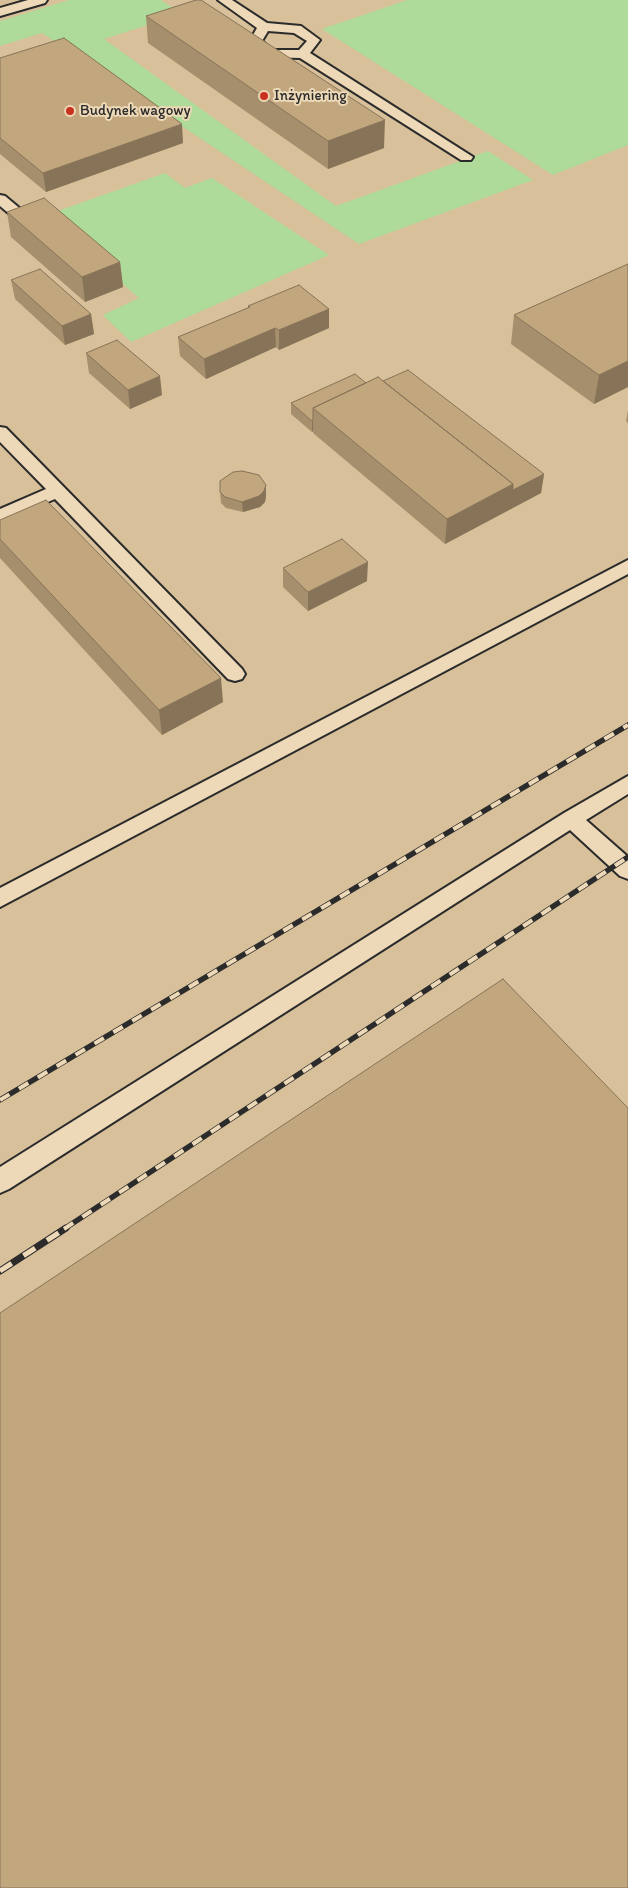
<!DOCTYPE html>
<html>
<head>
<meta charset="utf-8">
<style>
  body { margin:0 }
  canvas { display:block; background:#e6cfa9 }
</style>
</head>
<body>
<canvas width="628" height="1888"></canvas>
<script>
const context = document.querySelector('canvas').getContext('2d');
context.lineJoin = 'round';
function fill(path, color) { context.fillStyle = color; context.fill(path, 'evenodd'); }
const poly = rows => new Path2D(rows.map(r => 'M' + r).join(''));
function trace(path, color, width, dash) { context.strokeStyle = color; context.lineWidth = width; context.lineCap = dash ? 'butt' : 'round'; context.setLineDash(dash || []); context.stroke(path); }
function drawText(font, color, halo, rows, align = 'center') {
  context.font = font + ' Itim,sans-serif'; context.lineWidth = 4; context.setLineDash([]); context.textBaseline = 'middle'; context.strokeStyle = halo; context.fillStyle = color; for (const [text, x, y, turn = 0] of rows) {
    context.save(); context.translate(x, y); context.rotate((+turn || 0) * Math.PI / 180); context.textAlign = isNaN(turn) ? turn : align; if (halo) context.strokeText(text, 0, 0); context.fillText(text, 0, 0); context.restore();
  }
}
const built = poly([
  [0,0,628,0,628,1888,0,1888]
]);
const green = poly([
  [69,0,161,0,182,14,104,39,336,206,488,151,533,180,359,244,42,33,0,46,0,21],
  [407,0,628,0,628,145,553,175,322,29],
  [165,173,185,188,212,178,329,255,131,342,103,315,139,298,44,216]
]);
const service = poly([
  [28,0,47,0,45,3,0,16,0,8,28,0],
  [218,0,232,0,267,23,301,26,320,40,310,53,473,157,471,160,461,160,300,58,264,57,249,42,257,28,218,0],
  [268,31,294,33,307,41,299,50,272,50,262,41,268,31],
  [0,195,5,196,23,211,25,214,23,217,13,217,0,206,0,195],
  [0,427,6,428,242,669,245,674,242,679,235,681,228,679,55,499,0,522,0,509,46,489,0,442,0,427],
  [628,560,628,574,0,907,0,888,628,560],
  [628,776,628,794,586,820,628,857,628,879,620,876,570,830,9,1189,0,1193,0,1167,564,813,628,776]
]);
const railFar1 = poly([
  [0,1100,628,725],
  [64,1229,628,857]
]);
const rail = poly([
  [0,1271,66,1228]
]);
const wall = poly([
  [146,16,384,148,328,169,148,43],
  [0,58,183,143,46,192,0,154],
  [7,212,120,262,123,287,85,302,11,237],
  [628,264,628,387,594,404,511,344,514,315],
  [11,280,91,314,94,334,65,345,15,299],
  [248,306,329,309,329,328,279,350,276,347,206,379,180,356,178,337,248,308],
  [86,353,162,395,130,409,89,373],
  [383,381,544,474,541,493,445,544,313,433,313,431,312,432,291,414,291,403,366,383],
  [628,410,628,423,626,421],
  [220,492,266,496,265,502,260,507,243,512,226,508,221,503],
  [0,520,223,702,162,735,0,558],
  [283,568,367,581,308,611,283,587]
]);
const shadedWall = poly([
  [385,120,384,148,328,169,328,141],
  [182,124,183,143,46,192,43,173],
  [120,262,123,287,85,302,82,277],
  [329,309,329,328,279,350,279,330],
  [91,314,94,334,65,345,62,326],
  [275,328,276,347,206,379,204,359],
  [628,361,628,387,594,404,599,375],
  [160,376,162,395,130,409,128,390],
  [313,420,313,431,312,432,312,421],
  [544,474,541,493,445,544,447,519,513,484],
  [266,485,266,496,265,502,260,507,243,512,242,502],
  [368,562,367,581,308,611,308,592],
  [221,678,223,702,162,735,159,710]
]);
const building = poly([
  [196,0,201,0,385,120,328,141,146,16,196,0],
  [64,38,182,124,43,173,0,138,0,58,64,38],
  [44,198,120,262,82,277,7,212,44,198],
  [628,264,628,361,599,375,514,315,628,264],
  [40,269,91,314,62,326,11,280,40,269],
  [299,285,329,309,279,330,275,328,204,359,178,337,250,307,248,306,299,285],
  [117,340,160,376,128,390,86,353,117,340],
  [408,370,544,474,513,490,513,484,383,381,408,370],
  [355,374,366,383,313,408,313,420,312,421,291,403,355,374],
  [378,377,513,484,447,519,313,408,378,377],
  [242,471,259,475,266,485,264,491,259,496,242,502,225,497,220,492,220,481,233,472,242,471],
  [46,500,221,678,159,710,0,539,0,520,46,500],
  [342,539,368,562,308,592,283,568,342,539],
  [503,979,628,1108,628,1888,0,1888,0,1313,503,979]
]);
const markers = [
  [264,96,5,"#c8321e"],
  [70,111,5,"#c8321e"]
];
const farPoinames = [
  ["Inżyniering",274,96],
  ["Budynek wagowy",80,111]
];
fill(built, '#d7c09a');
fill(green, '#aedb99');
trace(service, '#2b2b2b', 4);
fill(service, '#edd9b7');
trace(railFar1, '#2b2b2b', 5.5);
trace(rail, '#2b2b2b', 7);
trace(railFar1, '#edd9b7', 4, [11]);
trace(rail, '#edd9b7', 5, [14]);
fill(wall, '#a68f6c');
fill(shadedWall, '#877458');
fill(building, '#c1a67e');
trace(building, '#877458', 1);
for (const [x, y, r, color] of markers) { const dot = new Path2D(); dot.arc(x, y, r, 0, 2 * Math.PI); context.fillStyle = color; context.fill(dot); trace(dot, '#edd9b7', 2); }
drawText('15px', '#2b2b2b', '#edd9b7', farPoinames, 'left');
</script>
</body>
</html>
